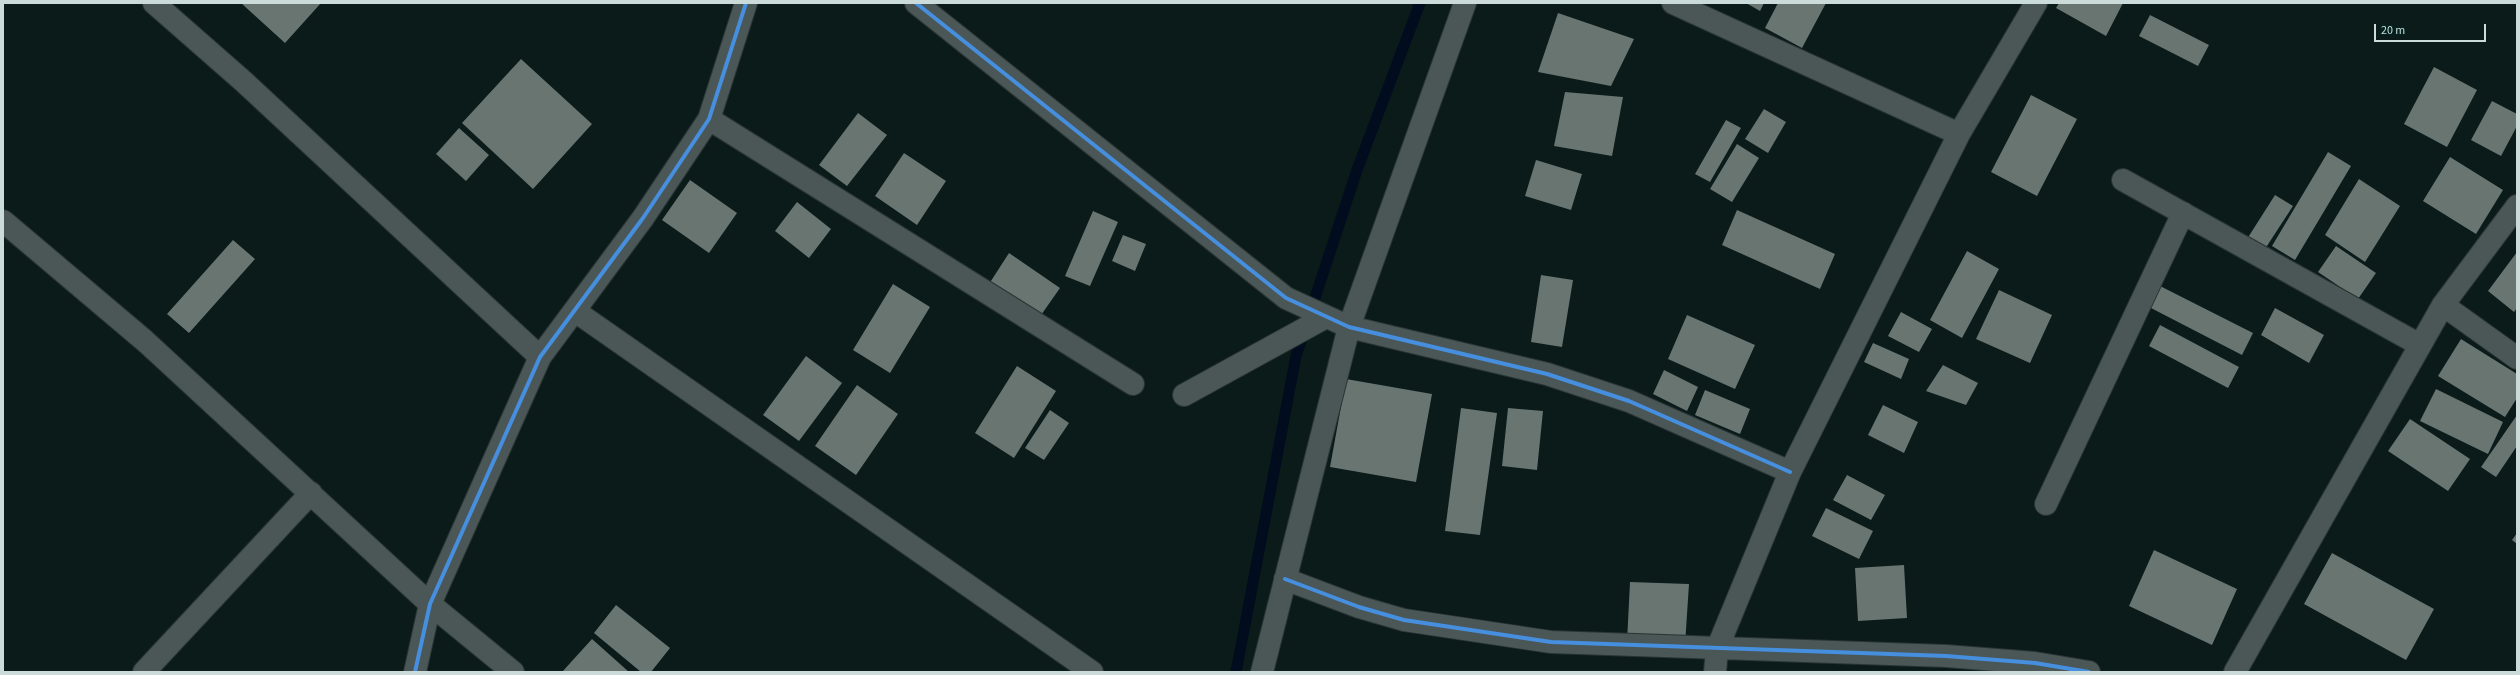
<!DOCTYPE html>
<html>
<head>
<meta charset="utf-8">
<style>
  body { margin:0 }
  #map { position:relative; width:2520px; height:675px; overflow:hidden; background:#0a1b1a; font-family:"Source Sans 3",sans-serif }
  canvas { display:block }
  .frame { position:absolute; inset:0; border:4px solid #cbdbda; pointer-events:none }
  .scale { position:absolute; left:2374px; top:24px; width:112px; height:18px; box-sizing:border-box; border:2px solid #cbdbda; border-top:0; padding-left:5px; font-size:12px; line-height:14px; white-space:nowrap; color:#cbdbda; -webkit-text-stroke:3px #032220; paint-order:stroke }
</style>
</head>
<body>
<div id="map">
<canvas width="2520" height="675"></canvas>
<div class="frame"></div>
<div class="scale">20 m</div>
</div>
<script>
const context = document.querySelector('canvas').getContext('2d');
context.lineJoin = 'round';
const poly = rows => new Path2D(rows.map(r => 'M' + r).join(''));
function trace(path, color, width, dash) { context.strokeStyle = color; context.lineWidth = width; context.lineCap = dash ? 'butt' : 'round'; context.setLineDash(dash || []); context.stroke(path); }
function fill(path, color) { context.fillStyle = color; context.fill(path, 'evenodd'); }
const stream = poly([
  [1310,313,1357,170,1420,3],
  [1236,672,1296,356,1305,330]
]);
const building = poly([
  [241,3,321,3,285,43],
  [1746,3,1764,3,1760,11],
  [1778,3,1826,3,1802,48,1765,28],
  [2059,3,2123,3,2106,36,2056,8],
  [1558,13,1634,39,1611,86,1538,72],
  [2150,15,2209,45,2198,66,2139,36],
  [521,59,592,124,533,189,462,123],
  [2434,67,2477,90,2447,147,2404,124],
  [1565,92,1623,97,1612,156,1554,146],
  [2031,95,2077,119,2037,196,1991,172],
  [2492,101,2517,114,2517,126,2501,156,2471,140],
  [1764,109,1786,122,1768,153,1745,139],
  [858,113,887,135,847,186,819,165],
  [1726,120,1741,128,1710,182,1695,174],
  [459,128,489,155,466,181,436,154],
  [1737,144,1759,158,1732,202,1710,189],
  [2328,152,2351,166,2295,260,2272,246],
  [904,153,946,181,917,225,875,196],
  [2450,157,2503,190,2476,234,2423,201],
  [1536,160,1582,174,1571,210,1525,196],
  [2359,179,2400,206,2365,262,2325,235],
  [690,180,737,213,709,253,662,220],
  [2275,195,2293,206,2265,249,2247,239],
  [797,202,831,229,809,258,775,231],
  [1737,210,1835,254,1820,289,1722,245],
  [1093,211,1118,222,1090,286,1065,276],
  [1123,235,1146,244,1135,271,1112,261],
  [233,240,255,259,189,333,167,314],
  [2336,246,2376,273,2358,299,2318,272],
  [1967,251,1999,269,1962,338,1930,320],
  [2517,252,2517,308,2514,312,2488,291],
  [1009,253,1060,288,1039,318,989,284],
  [1541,275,1573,280,1562,347,1531,342],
  [893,284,930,307,890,373,853,350],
  [2160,286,2253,333,2242,355,2149,307],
  [1999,290,2052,315,2030,363,1976,339],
  [2275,308,2324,335,2309,363,2261,335],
  [1901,312,1932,329,1919,352,1888,336],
  [1687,315,1755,345,1735,389,1668,359],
  [2160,325,2239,367,2228,388,2149,346],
  [2461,339,2517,374,2517,398,2505,417,2438,376],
  [1873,343,1909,359,1901,379,1864,362],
  [806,356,842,383,799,441,763,415],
  [1943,365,1978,383,1966,405,1926,391],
  [1017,366,1056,391,1014,458,975,433],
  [1664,370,1698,387,1687,411,1653,394],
  [1346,379,1432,394,1416,482,1330,467],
  [857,385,898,414,856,475,815,446],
  [2436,389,2503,422,2488,454,2420,421],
  [1705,390,1750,409,1740,434,1695,415],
  [1883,405,1918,422,1904,453,1868,435],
  [1461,408,1497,413,1480,535,1445,531],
  [1508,408,1543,411,1537,470,1502,466],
  [1050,410,1069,423,1044,460,1025,448],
  [2517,415,2517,446,2496,477,2481,467],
  [2410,419,2470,459,2448,491,2388,451],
  [1847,475,1885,495,1871,520,1833,500],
  [1826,508,1873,531,1859,559,1812,536],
  [2517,533,2517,544,2512,540],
  [2154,550,2237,589,2212,645,2129,606],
  [2332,553,2434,609,2406,660,2304,604],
  [1904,565,1907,618,1858,621,1855,568],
  [1630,582,1689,584,1685,645,1627,642],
  [616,605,670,648,651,672,641,672,594,633],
  [592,639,629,672,562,672]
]);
const minor = poly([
  [154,3,243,81,540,357],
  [916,3,1286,298,1349,327,1547,374,1629,401,1790,472],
  [1673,3,1959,134],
  [709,119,1133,384],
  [2123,180,2420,345],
  [3,221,145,341,430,604,513,672],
  [2443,305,2517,358],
  [575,311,1092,672],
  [1184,395,1326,317],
  [2046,504,2183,213],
  [1285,579,1359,607,1404,620,1551,642,1946,656,2035,663,2089,672],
  [144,672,311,493],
  [415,672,430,604,540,357,643,218,709,119,746,3],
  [1262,672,1349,327,1465,3],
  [1715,672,1717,649,1790,472,1959,134,2036,3],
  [2235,672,2443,305,2517,206]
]);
const cycleway = poly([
  [916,3,1286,298,1349,327,1547,374,1629,401,1790,472],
  [1285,579,1359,607,1404,620,1551,642,1946,656,2035,663,2089,672],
  [415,672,430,604,540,357,643,218,709,119,746,3]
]);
trace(stream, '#010c1e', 11);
fill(building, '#687571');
trace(minor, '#293534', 24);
trace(minor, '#4b5656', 22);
trace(cycleway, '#468fdf', 4);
</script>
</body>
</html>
